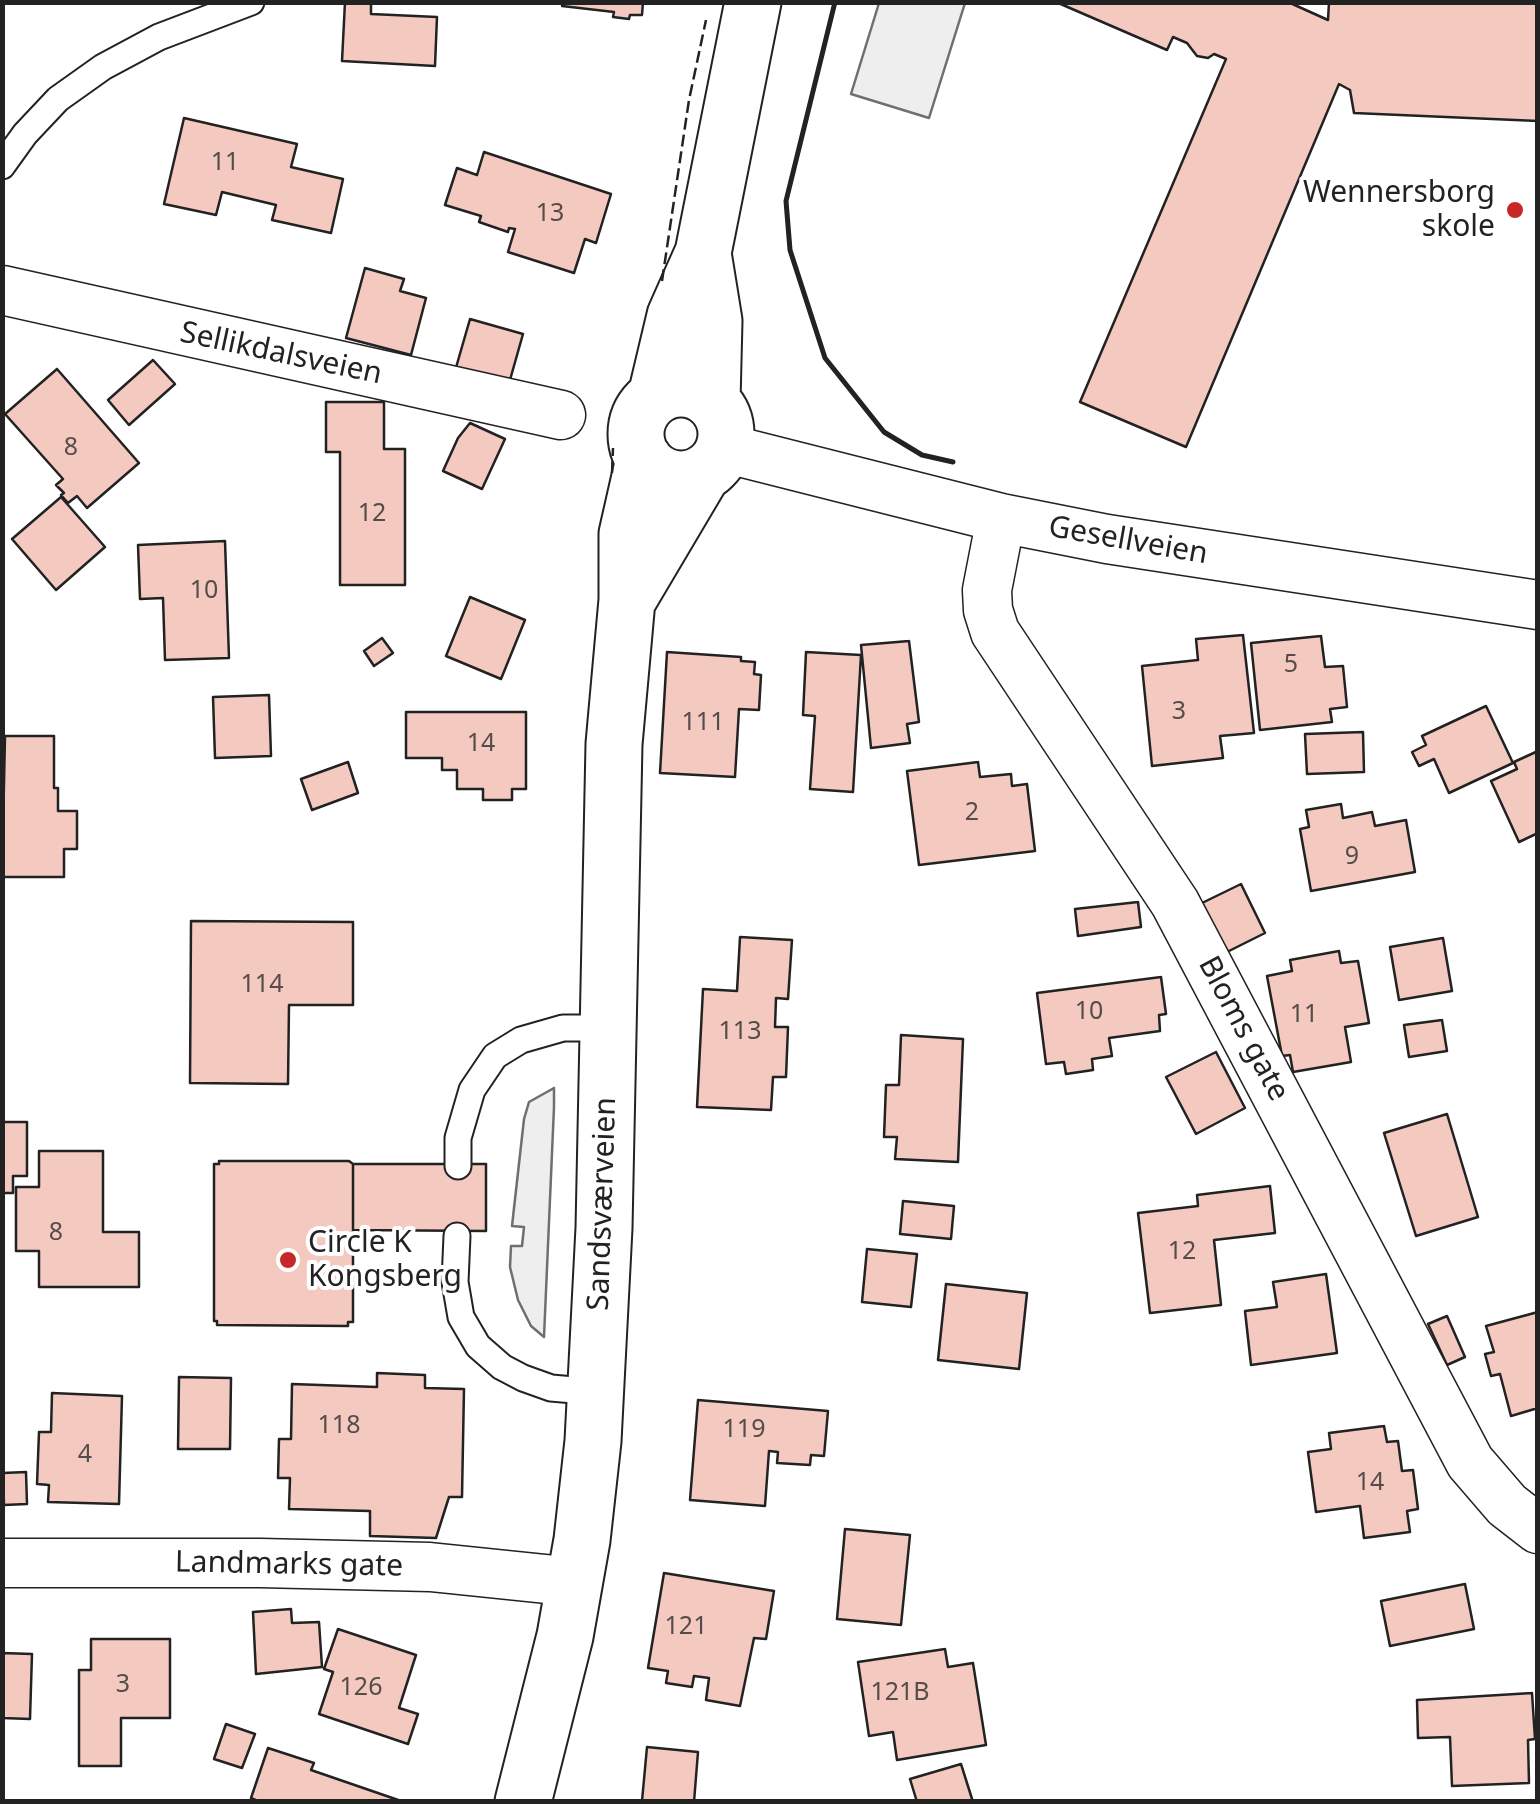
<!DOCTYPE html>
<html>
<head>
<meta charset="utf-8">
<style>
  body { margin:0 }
  #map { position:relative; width:1540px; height:1804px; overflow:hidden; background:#fff; font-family:"Noto Sans",sans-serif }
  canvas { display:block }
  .frame { position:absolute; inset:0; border:5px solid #222; pointer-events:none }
</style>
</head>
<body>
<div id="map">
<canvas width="1540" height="1804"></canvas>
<div class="frame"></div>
</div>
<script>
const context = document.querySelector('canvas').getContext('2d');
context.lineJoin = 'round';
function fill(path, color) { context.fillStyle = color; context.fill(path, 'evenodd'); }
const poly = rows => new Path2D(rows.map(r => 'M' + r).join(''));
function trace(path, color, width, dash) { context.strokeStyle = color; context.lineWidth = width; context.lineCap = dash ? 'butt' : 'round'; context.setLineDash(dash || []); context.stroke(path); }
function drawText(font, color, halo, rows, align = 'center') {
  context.font = font + ' "Noto Sans",sans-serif'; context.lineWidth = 8; context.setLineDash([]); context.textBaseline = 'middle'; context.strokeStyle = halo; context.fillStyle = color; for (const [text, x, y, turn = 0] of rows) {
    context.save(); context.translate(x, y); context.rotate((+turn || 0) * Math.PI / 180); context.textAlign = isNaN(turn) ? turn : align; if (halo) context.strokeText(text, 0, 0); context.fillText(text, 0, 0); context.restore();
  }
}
const green = poly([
  [879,3,965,3,929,118,851,94,879,3],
  [554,1088,554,1107,544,1337,531,1326,518,1300,510,1267,511,1246,522,1246,524,1227,512,1226,524,1119,529,1102,554,1088]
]);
const building = poly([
  [345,2,371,2,371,14,437,17,435,66,342,61,345,2],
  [563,2,643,2,642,15,630,15,629,19,613,17,614,12,562,6,563,2],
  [1056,2,1288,2,1328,20,1329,2,1538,3,1538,121,1354,113,1350,90,1339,84,1186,447,1080,402,1226,59,1214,54,1208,58,1197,56,1187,43,1173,37,1167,50,1056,2],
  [184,118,297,144,291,167,343,179,331,233,272,220,276,205,222,192,216,215,164,204,184,118],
  [484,152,611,194,596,243,585,239,574,273,508,252,515,229,509,228,508,232,479,222,481,216,445,205,457,168,477,175,484,152],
  [365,268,404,279,400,291,426,298,411,355,346,338,365,268],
  [470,319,523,334,508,387,455,371,470,319],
  [153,360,175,384,129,425,108,400,153,360],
  [57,369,139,463,87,508,77,496,68,503,61,495,64,493,56,485,63,479,5,414,57,369],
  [326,402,384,402,384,449,405,449,405,585,340,585,340,452,326,452,326,402],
  [470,423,505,439,482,489,443,471,458,438,470,423],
  [61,497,105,547,56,590,12,539,61,497],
  [225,541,229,658,165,660,163,598,140,599,138,545,225,541],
  [470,597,525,620,501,679,446,656,470,597],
  [1243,635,1254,733,1220,736,1223,758,1152,766,1142,666,1198,660,1196,639,1243,635],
  [1321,636,1325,667,1343,666,1347,707,1330,709,1332,722,1260,730,1251,643,1321,636],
  [382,638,393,653,374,666,364,651,382,638],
  [909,641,919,722,907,724,910,743,871,748,861,645,909,641],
  [667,652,741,657,741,661,755,662,754,674,761,675,759,710,739,709,735,777,660,773,667,652],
  [806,652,861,655,853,792,810,789,815,716,803,715,806,652],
  [269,695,271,756,215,758,213,697,269,695],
  [1486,706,1513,763,1449,793,1434,759,1419,766,1412,752,1426,745,1422,736,1486,706],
  [406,712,526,712,526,789,512,789,512,800,483,800,483,789,457,789,457,770,442,770,442,758,406,758,406,712],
  [1363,732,1364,772,1307,774,1305,734,1363,732],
  [5,736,54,736,54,788,58,788,58,811,77,811,77,849,64,849,64,877,2,877,5,736],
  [1538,751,1538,833,1519,842,1491,781,1517,769,1514,762,1538,751],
  [348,762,358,793,312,810,301,779,348,762],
  [978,762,980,777,1011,774,1012,786,1027,784,1035,851,919,865,907,771,978,762],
  [1341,804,1343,818,1372,812,1375,826,1406,820,1415,872,1311,891,1300,829,1309,827,1306,810,1341,804],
  [1241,884,1265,933,1227,952,1202,903,1241,884],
  [1138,902,1141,927,1078,936,1075,909,1138,902],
  [191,921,353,922,353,1005,289,1005,288,1084,190,1083,191,921],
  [740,937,792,940,788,999,776,998,775,1027,788,1027,786,1077,773,1077,771,1110,697,1107,703,989,737,991,740,937],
  [1443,938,1452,991,1399,1000,1390,947,1443,938],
  [1339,951,1341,963,1358,961,1369,1023,1345,1027,1351,1062,1293,1072,1290,1055,1282,1056,1267,976,1292,971,1290,960,1339,951],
  [1161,977,1166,1014,1159,1015,1160,1031,1109,1038,1112,1056,1092,1059,1093,1070,1066,1074,1064,1062,1046,1064,1037,993,1161,977],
  [1442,1020,1447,1051,1409,1057,1404,1025,1442,1020],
  [901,1035,963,1039,958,1162,895,1159,897,1137,884,1137,886,1085,899,1085,901,1035],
  [1216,1052,1245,1108,1196,1134,1166,1077,1216,1052],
  [1447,1114,1478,1217,1416,1236,1384,1133,1447,1114],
  [2,1122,27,1122,27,1176,13,1176,13,1193,2,1193,2,1122],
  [39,1151,103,1151,103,1232,139,1232,139,1287,39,1287,39,1251,16,1251,16,1187,39,1187,39,1151],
  [219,1161,349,1161,353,1164,353,1322,348,1322,348,1326,217,1325,217,1321,214,1321,214,1164,219,1164,219,1161],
  [353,1164,486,1164,486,1231,353,1230,353,1164],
  [1270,1186,1275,1233,1214,1240,1221,1305,1150,1313,1138,1213,1198,1206,1197,1195,1270,1186],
  [903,1201,954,1206,951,1239,900,1234,903,1201],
  [867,1249,917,1254,911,1307,862,1302,867,1249],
  [1326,1274,1337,1353,1251,1365,1245,1311,1277,1307,1273,1282,1326,1274],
  [946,1284,1027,1293,1019,1369,938,1360,946,1284],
  [1538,1312,1538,1408,1511,1416,1500,1374,1491,1376,1485,1354,1494,1352,1486,1326,1538,1312],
  [1447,1316,1465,1357,1447,1365,1428,1324,1447,1316],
  [377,1373,425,1375,425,1388,464,1389,462,1497,449,1497,436,1538,370,1536,370,1511,289,1509,290,1478,278,1478,279,1439,291,1439,292,1384,377,1387,377,1373],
  [179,1377,231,1378,230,1449,178,1449,179,1377],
  [52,1393,122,1396,119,1504,48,1502,49,1485,37,1484,39,1432,51,1432,52,1393],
  [698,1400,828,1411,824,1456,811,1455,810,1465,777,1463,778,1452,769,1451,765,1506,690,1500,698,1400],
  [1384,1426,1387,1442,1398,1441,1402,1471,1413,1470,1418,1509,1407,1511,1410,1532,1364,1538,1360,1506,1316,1512,1308,1452,1331,1449,1329,1433,1384,1426],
  [26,1472,27,1504,4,1505,3,1473,26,1472],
  [845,1529,910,1535,901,1625,837,1619,845,1529],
  [664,1573,774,1591,766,1639,754,1638,740,1706,706,1700,709,1678,694,1676,692,1687,666,1683,668,1671,648,1668,664,1573],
  [1465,1584,1474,1629,1390,1646,1381,1601,1465,1584],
  [291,1609,292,1623,319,1622,322,1667,256,1674,253,1612,291,1609],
  [338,1629,416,1655,399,1708,418,1714,408,1744,319,1714,333,1672,324,1669,338,1629],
  [91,1639,170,1639,170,1718,121,1718,121,1766,79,1766,79,1670,91,1670,91,1639],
  [945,1649,948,1667,973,1663,986,1745,897,1760,893,1732,869,1736,858,1662,945,1649],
  [2,1653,32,1654,30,1719,2,1718,2,1653],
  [1532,1693,1535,1739,1528,1740,1529,1783,1452,1786,1450,1737,1418,1738,1417,1700,1532,1693],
  [226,1724,255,1734,242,1768,214,1759,226,1724],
  [647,1747,698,1752,694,1802,642,1801,647,1747],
  [268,1748,314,1763,311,1770,404,1802,260,1802,251,1798,268,1748],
  [961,1764,973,1802,917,1802,910,1779,961,1764]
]);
const lane = poly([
  [2,166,25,134,58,99,103,67,159,37,251,2],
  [458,1166,458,1138,472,1090,495,1056,521,1040,563,1028,608,1028],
  [457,1236,455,1282,461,1317,478,1346,502,1367,523,1378,551,1388,597,1392]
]);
const street = poly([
  [2,290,561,415],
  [724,448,1001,518,1107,539,1538,605],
  [1001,518,987,590,988,610,995,632,1175,903,1470,1462,1507,1505,1538,1529],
  [2,1563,260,1563,430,1567,575,1582]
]);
const secondary = poly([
  [703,253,714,321,712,401],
  '636 434a45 45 0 1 1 90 0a45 45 0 1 1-90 0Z',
  [656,396,675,316,703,253,753,2],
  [629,598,703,473],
  [523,1802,565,1636,582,1540,593,1441,604,1228,614,744,627,600,627,534,644,459]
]);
const fence = poly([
  [662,281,689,100,706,20],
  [612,473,613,448]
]);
const wall = poly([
  [835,2,786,201,790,250,825,358,884,432,922,455,953,462]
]);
const markers = [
  [1515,210,10,"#c62828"],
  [288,1260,10,"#c62828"]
];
const numberNames = [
  ["11",225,163],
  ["13",550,214],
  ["8",71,448],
  ["12",372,514],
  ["10",204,591],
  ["5",1291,665],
  ["3",1179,712],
  ["111",703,723],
  ["14",481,744],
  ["2",972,813],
  ["9",1352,857],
  ["114",262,985],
  ["10",1089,1012],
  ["11",1304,1015],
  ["113",740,1032],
  ["8",56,1233],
  ["12",1182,1252],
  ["118",339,1426],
  ["119",744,1430],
  ["4",85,1455],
  ["14",1370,1483],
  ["121",686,1627],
  ["3",123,1685],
  ["126",361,1688],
  ["121B",900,1693]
];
const poiNames = [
  ["Wennersborg",1495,193],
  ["skole",1495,227],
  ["Circle K",308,1243,"left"],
  ["Kongsberg",308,1277,"left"]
];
const streetNames = [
  ["Sellikdalsveien",281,354,12],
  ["Gesellveien",1128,541,10],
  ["Bloms gate",1243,1029,62],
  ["Sandsværveien",603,1204,-88],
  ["Landmarks gate",289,1565,1]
];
fill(green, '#eee');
trace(green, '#6f6f6f', 2.5);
fill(building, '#f3c9c0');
trace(building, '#222', 2.5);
trace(lane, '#222', 29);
trace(street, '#222', 51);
trace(secondary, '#222', 59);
trace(lane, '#fff', 25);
trace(street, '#fff', 48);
trace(secondary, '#fff', 55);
trace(fence, '#222', 2.5, [12, 5]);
trace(wall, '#222', 5);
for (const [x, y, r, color] of markers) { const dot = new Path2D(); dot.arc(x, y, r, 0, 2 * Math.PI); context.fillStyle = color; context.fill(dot); trace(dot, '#fff', 4); }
drawText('25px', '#564c4a', null, numberNames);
drawText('30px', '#222', '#fff', poiNames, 'right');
drawText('30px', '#222', '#fff', streetNames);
</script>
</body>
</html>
